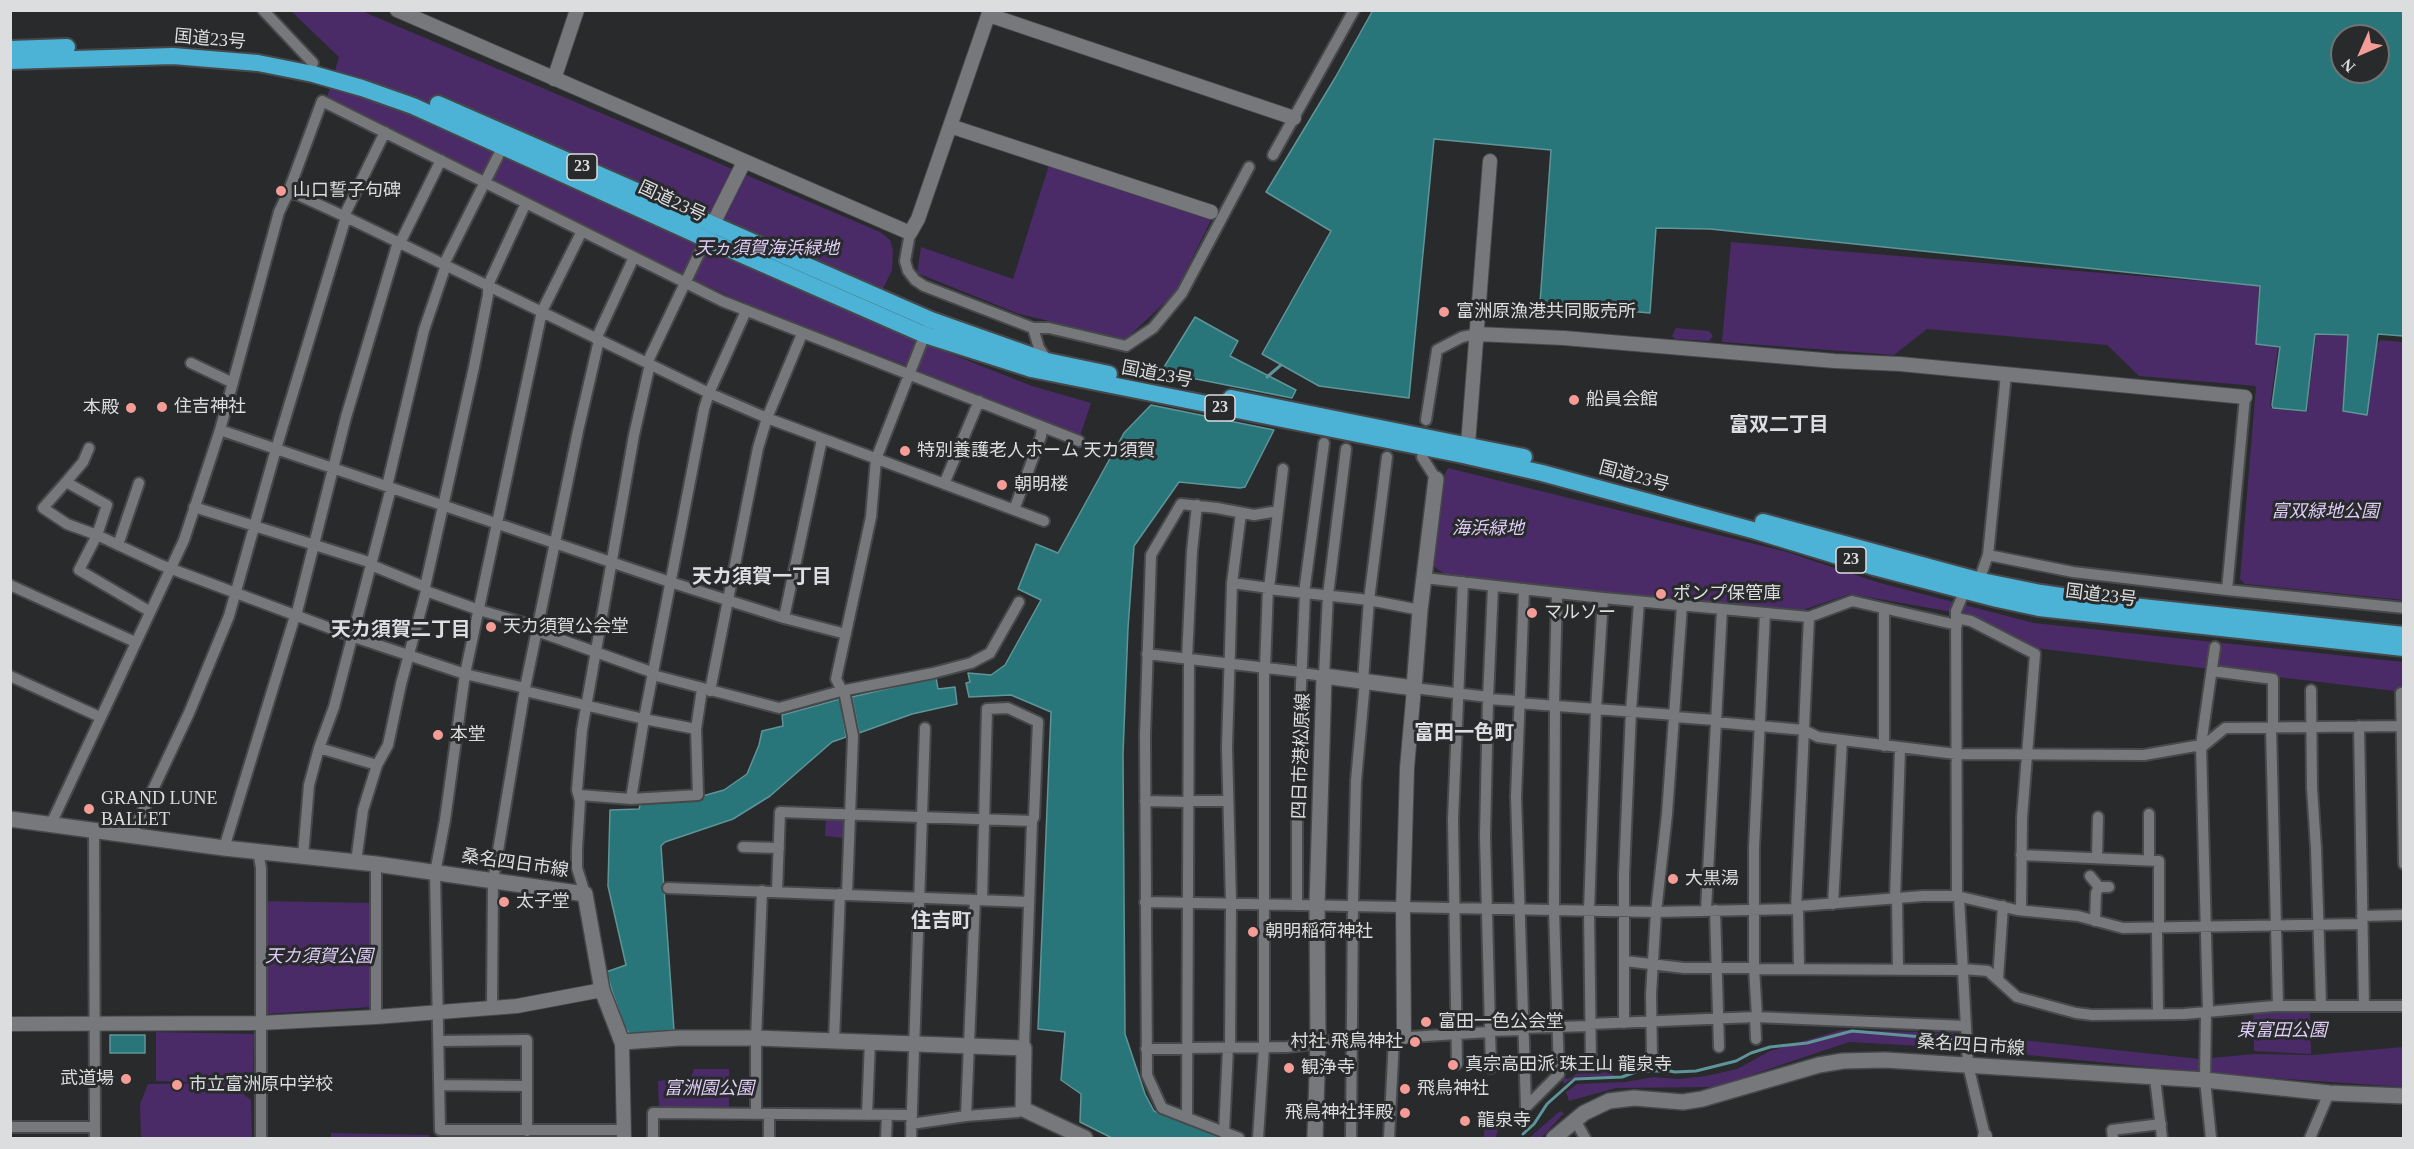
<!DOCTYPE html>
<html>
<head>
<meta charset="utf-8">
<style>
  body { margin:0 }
  #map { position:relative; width:2414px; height:1149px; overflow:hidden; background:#282a2c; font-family:"Times New Roman",serif }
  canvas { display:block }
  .frame { position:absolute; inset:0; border:12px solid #dcdddf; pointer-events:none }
  .north { position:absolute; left:2330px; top:24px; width:60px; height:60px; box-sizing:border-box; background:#282a2c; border:2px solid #707274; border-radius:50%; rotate:225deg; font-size:16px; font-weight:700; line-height:24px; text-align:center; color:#dcdddf }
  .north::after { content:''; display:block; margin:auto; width:21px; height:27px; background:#f59c96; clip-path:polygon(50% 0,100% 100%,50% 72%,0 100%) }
</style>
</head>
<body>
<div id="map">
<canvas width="2414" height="1149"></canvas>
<div class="frame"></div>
<div class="north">N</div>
</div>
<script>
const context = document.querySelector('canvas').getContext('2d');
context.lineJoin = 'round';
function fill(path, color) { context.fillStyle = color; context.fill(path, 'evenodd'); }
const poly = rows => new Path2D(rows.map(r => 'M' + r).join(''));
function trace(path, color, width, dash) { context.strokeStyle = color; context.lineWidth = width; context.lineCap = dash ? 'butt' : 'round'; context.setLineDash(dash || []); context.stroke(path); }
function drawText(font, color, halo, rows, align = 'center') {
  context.font = font + ' "Times New Roman","Noto Sans JP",serif'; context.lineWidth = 6; context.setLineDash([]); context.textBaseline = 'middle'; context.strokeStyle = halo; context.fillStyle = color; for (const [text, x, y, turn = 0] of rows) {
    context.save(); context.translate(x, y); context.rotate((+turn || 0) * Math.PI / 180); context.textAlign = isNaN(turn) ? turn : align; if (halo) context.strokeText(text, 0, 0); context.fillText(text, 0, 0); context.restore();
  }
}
const green = poly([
  [291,11,362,11,880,232,890,240,893,250,892,270,870,316,917,337,931,346,1032,386,1091,403,1080,436,905,365,746,304,603,237,327,97,339,57],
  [1049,165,1211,220,1175,293,1126,339,1019,314,917,273,921,247,1013,279],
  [1731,242,2259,286,2256,344,2278,348,2270,406,2273,409,2307,412,2316,335,2348,336,2342,411,2367,415,2377,344,2381,340,2403,342,2403,600,2245,584,2240,579,2256,386,2139,376,2107,345,1927,329,1894,355,1722,342],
  [1676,328,1709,331,1713,336,1709,341,1675,339,1672,336],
  [1448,468,1787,552,1880,583,2034,623,2403,662,2403,692,2035,648,1970,615,1850,594,1803,610,1573,589,1445,574,1433,566,1443,478],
  [826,818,844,818,845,838,825,836],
  [263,901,373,903,371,1007,266,1014],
  [2310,1010,2311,1054,2254,1051,2253,1012],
  [1841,1030,1957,1033,2200,1059,2254,1054,2313,1055,2403,1047,2403,1087,2228,1075,1958,1048,1849,1042,1716,1087,1616,1088,1569,1101,1566,1092,1577,1084,1625,1082,1654,1077,1678,1079,1706,1076,1737,1069,1770,1051],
  [156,1032,254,1034,253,1083,229,1083,251,1100,252,1138,141,1138,140,1104,148,1084,228,1083,156,1081],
  [1584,1068,1613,1068,1613,1076,1575,1077,1564,1084,1562,1079,1571,1078],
  [694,1069,729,1069,729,1109,659,1109,658,1081,691,1077],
  [1485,1110,1502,1110,1496,1138,1484,1138],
  [1560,1111,1564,1113,1541,1138,1529,1138],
  [331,1133,429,1135,430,1138,331,1138]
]);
const water = poly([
  [1373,10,2403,11,2403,336,2378,334,2367,415,2343,411,2348,335,2315,334,2306,411,2273,408,2272,405,2280,347,2256,344,2260,286,1710,229,1656,228,1650,313,1540,303,1551,150,1434,139,1409,398,1319,386,1262,354,1331,231,1266,192,1335,78,1373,10],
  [2342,36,2378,36,2378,72,2342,72,2342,36],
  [1195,317,1238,341,1230,356,1296,390,1292,398,1161,372,1195,317],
  [1151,405,1274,430,1245,487,1240,488,1179,482,1134,546,1128,628,1123,754,1125,1034,1145,1094,1154,1111,1223,1138,1112,1138,1080,1122,1081,1094,1061,1080,1065,1032,1038,1029,1051,712,1011,695,969,697,966,683,970,682,968,673,991,675,1005,665,1041,600,1018,589,1036,544,1058,553,1124,433,1151,405],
  [936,677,938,689,955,687,957,704,912,714,859,733,852,697,936,677],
  [840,699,846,737,832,742,770,796,733,819,665,842,661,846,674,1030,631,1035,624,1027,606,972,626,965,608,886,610,810,639,809,641,801,692,799,724,790,747,774,759,745,762,731,783,726,782,715,840,699],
  [110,1035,145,1035,145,1053,110,1053,110,1035]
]);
const stream = poly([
  [1267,377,1281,365],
  [1642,1071,1662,1071],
  [1523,1134,1534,1124,1547,1104,1575,1079,1622,1077,1649,1067,1675,1072,1696,1071,1736,1061,1751,1053,1770,1047,1807,1043,1852,1031,1958,1040]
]);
const minor = poly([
  [263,10,313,63],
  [1273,155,1354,10],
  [288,193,296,194,346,217,709,393,767,418,1044,521],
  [344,216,385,132],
  [582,231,542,311,465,674,445,820,435,873,440,1130,624,1130],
  [910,233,905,261,908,271,915,280,924,286,1033,328,1049,328,1126,346,1153,328,1182,293,1249,167],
  [400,243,441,160],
  [444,264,503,146],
  [1033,328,1039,348,1047,360],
  [596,339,634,257],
  [191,363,233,383],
  [647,363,706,239],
  [2245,397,2227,590,2404,608],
  [1426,420,1437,350,1462,337,1477,334],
  [220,430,670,582,784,618,846,634],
  [1422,457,1436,479],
  [66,482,83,462,89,448],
  [944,484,979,401],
  [387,486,424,330,446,265],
  [194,507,372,563],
  [1014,510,1041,436,1042,427],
  [118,545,139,483],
  [1988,555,2073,572,2227,590],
  [371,565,425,587],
  [1424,578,1603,598,1809,617,1852,601,1957,625],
  [1232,583,1269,588,1283,469],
  [10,585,135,642],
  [1268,589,1369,600,1420,610],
  [1524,589,1516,797,1526,1107],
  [426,591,479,610,538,627],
  [1304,593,1324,443],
  [149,611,79,570,97,535,107,505,66,482,43,508,67,524,97,535,161,565,351,636,465,674,525,688],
  [296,616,346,417,398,242],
  [784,618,822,439],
  [1956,618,1971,621,2035,654,2022,818,2021,910],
  [537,631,654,673],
  [1147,654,1301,672],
  [1187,659,1192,551,1197,505],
  [1265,668,1268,587],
  [2212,671,2273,679,2273,728],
  [1301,673,1324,676,1328,595,1346,449],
  [653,675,779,708,841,691,933,673,971,663,990,653,1019,602],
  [10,676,100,717],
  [1363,681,1369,600,1387,457],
  [1414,688,1488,697],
  [2311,690,2312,788,2316,848,2321,1005],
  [525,691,644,719],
  [710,691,758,448,767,418,802,334],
  [2401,693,2404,864],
  [1488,699,1518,701],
  [1518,703,1675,715],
  [1554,705,1557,593],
  [1675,717,1715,720],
  [644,719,696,729,702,689],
  [1715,722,1804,730,1818,737,1956,754,2144,755,2201,745],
  [2359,726,2364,1005],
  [2271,728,2278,1006],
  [1884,746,1884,609],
  [2202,747,2225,728,2404,726],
  [319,748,377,765],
  [580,795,631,799,698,795,696,729],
  [631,799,644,719,704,409,709,393,746,311],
  [1145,801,1188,802],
  [1188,801,1228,801],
  [51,824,184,540,220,430,279,212,288,193,322,101,722,301,1079,441],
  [94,829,95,1138],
  [132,834,189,713,229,616,276,449,346,217],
  [743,847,779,848],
  [224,848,295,616],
  [258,851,261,868,261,1138],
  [2021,855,2159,861,2159,929],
  [303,856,309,785,319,748,334,707,391,488],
  [2097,858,2098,817],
  [2149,860,2149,814],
  [356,862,363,810,377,765,388,745,401,684,426,591,425,587,474,367,488,295,488,285,526,203],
  [2090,876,2099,887],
  [668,888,1029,902],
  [777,891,780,812,1032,821],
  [585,894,577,868,577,849,580,801,577,790,582,730,634,435,650,364],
  [847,894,853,736,845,696,836,679,871,517,876,459,927,329],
  [1957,896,1956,611,1962,597,1981,575,1988,555,2006,374],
  [1959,897,1968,1065,1985,1136],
  [1897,898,1898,970],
  [1895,899,1900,749],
  [982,900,987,709,1008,708,1038,722,1034,817,1032,821,1024,1048],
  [1145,902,1656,912,1794,909,1800,906,1923,896,1957,896,2017,910,2078,916,2123,928,2362,924],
  [1297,904,1297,778,1305,593],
  [1833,904,1842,740],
  [1798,907,1799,969],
  [1796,908,1809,617],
  [1706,910,1722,609],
  [1715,910,1719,1047],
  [2362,916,2404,915],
  [2095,921,2096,893,2099,887,2109,887],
  [2157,929,2158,1014],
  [1625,961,1684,968,1754,968],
  [1754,969,1963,970],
  [1963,969,1988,971,2017,997,2076,1013,2092,1015,2184,1014,2274,1006,2404,1006],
  [1998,979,2003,906],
  [492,1008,493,881,525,688,578,431,599,340],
  [2206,1011,2205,1080,2211,1138],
  [2208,1011,2201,745,2215,647],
  [376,1017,376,864],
  [1755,1017,1756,1039],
  [1757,1017,1754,968,1754,848,1765,613],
  [1624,1023,1624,875,1631,711,1639,602],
  [1590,1024,1755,1017,1965,1026],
  [1522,1028,1590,1026],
  [1489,1031,1522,1030],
  [834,1040,840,894],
  [440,1041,527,1040,527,1131],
  [1230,1047,1231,902,1227,747,1232,583,1241,513],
  [1187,1048,1287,1047,1314,1044,1318,1042,1388,1040,1394,1038,1489,1032],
  [1146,1049,1187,1049],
  [1652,1056,1651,994,1656,912,1667,814,1682,605],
  [1457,1064,1453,819,1463,582],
  [1591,1065,1589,911,1596,709,1603,598],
  [1491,1068,1485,836,1488,699,1493,586],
  [2155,1078,2162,1138],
  [440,1085,527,1086],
  [1526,1107,1559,1074,1554,910,1555,706],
  [756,1114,756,1038,762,891],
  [769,1115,769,1138],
  [867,1115,870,1041],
  [966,1116,975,900],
  [1187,1118,1189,660],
  [1575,1120,1585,1138],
  [911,1124,966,1116,1018,1112,1023,1109],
  [12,1127,89,1127,95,1129],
  [1224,1133,1228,1048],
  [653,1138,653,1113,912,1115],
  [886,1138,887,1115],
  [911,1138,925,728],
  [1239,1138,1162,1108,1147,1075,1145,735,1151,555,1181,504,1217,508,1254,515,1278,511],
  [1258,1138,1264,1048,1264,668],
  [1351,1138,1353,902,1356,781,1365,681],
  [1389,1138,1394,1038],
  [2113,1138,2112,1130,2161,1124],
  [2310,1138,2329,1093]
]);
const tertiary = poly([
  [397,10,910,233,918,219,990,10],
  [989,15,1294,118],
  [554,79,577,10],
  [950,126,1211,212],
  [709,232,744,162],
  [1477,334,1564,338,1835,361,1900,364,2245,397],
  [1468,444,1490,161],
  [10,1024,260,1023,376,1017,517,1006,602,990],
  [1404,1037,1403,908,1407,768,1414,688],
  [622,1042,624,1138],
  [1985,1136,1985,1138]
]);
const secondary = poly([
  [10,819,224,848,376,864,585,894,602,990,622,1042,679,1038,756,1038,1024,1048,1023,1109,1085,1138],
  [1315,1138,1318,1042,1317,905,1324,676,1414,688,1420,610,1436,479],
  [1554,1138,1584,1113,1609,1101,1634,1098,1683,1102,1702,1099,1819,1065,1843,1061,1885,1060,2205,1080,2329,1093,2404,1096]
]);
const trunk = poly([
  [10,49,67,47],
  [10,61,173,56,258,63,313,74,362,88,413,106,706,239,925,335,1031,369,1463,455,1542,473,1756,531,1874,567,1997,599,2039,608,2404,648],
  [438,104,931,320,1047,361,1109,374],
  [1231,398,1524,457],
  [1763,522,1977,580,2041,593,2123,605,2404,635]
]);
const markers = [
  [281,191,6,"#f59c96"],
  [1444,312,6,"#f59c96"],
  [1574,400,6,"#f59c96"],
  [162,407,6,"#f59c96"],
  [131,408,6,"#f59c96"],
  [905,451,6,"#f59c96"],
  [1002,485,6,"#f59c96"],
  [1661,594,6,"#f59c96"],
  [1532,613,6,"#f59c96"],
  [491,627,6,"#f59c96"],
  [438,735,6,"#f59c96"],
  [89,809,6,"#f59c96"],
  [1673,879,6,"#f59c96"],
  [504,902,6,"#f59c96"],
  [1253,932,6,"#f59c96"],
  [1426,1022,6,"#f59c96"],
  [1415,1042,6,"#f59c96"],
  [1453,1065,6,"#f59c96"],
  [1289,1068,6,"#f59c96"],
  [126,1079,6,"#f59c96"],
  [177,1085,6,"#f59c96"],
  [1405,1089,6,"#f59c96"],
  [1405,1113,6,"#f59c96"],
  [1465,1121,6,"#f59c96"]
];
const shields = [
  [582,167,30],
  [1220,408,30],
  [1851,560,30]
];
const shieldNames = [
  ["23",582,167],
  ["23",1220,408],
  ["23",1851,560]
];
const streetNames = [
  ["国道23号",210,40,5],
  ["国道23号",672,202,25],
  ["国道23号",1157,375,11],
  ["国道23号",1634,477,15],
  ["国道23号",2101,596,7],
  ["四日市港松原線",1302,756,-88],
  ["桑名四日市線",515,864,8],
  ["桑名四日市線",1971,1046,4]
];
const poiNames = [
  ["山口誓子句碑",293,191],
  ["富洲原漁港共同販売所",1456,312],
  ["船員会館",1586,400],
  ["住吉神社",174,407],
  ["本殿",119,408,"right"],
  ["特別養護老人ホーム 天カ須賀",917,451],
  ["朝明楼",1014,485],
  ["ポンプ保管庫",1673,594],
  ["マルソー",1544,613],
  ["天カ須賀公会堂",503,627],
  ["本堂",450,735],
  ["GRAND LUNE",101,799],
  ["BALLET",101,820],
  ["大黒湯",1685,879],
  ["太子堂",516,902],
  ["朝明稲荷神社",1265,932],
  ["富田一色公会堂",1438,1022],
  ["村社 飛鳥神社",1403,1042,"right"],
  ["真宗高田派 珠王山 龍泉寺",1465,1065],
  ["観浄寺",1301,1068],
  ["武道場",114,1079,"right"],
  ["市立富洲原中学校",189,1085],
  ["飛鳥神社",1417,1089],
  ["飛鳥神社拝殿",1393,1113,"right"],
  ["龍泉寺",1477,1121]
];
const parkNames = [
  ["天ヵ須賀海浜緑地",767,249],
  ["富双緑地公園",2325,512],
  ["海浜緑地",1488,529],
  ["天カ須賀公園",319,957],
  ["東富田公園",2282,1031],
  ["富洲園公園",709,1089]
];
const neighbourhoodNames = [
  ["富双二丁目",1779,426],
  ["天カ須賀一丁目",762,578],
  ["天カ須賀二丁目",401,631],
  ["富田一色町",1464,734],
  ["住吉町",941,922]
];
fill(green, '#4a2b67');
fill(water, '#29767a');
trace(water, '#5f9598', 1.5);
trace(stream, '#5f9598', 3);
trace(minor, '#46484a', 14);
trace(tertiary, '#46484a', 16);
trace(secondary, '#46484a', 18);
trace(trunk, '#46484a', 20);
trace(minor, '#76787b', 10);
trace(tertiary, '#76787b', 14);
trace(secondary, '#76787b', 15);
trace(trunk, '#4cb2d6', 16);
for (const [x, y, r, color] of markers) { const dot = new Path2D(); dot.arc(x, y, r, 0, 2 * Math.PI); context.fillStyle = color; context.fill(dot); trace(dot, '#282a2c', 2); }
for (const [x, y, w] of shields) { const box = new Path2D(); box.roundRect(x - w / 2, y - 13, w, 26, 4.5); context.fillStyle = '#282a2c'; context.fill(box); trace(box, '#dcdddf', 1.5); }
drawText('bold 16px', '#dcdddf', null, shieldNames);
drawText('18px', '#dcdddf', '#282a2c', streetNames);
drawText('18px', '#dcdddf', '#282a2c', poiNames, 'left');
drawText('italic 18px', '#dfccf7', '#282a2c', parkNames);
drawText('bold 20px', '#dcdee2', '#282a2c', neighbourhoodNames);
</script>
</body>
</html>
